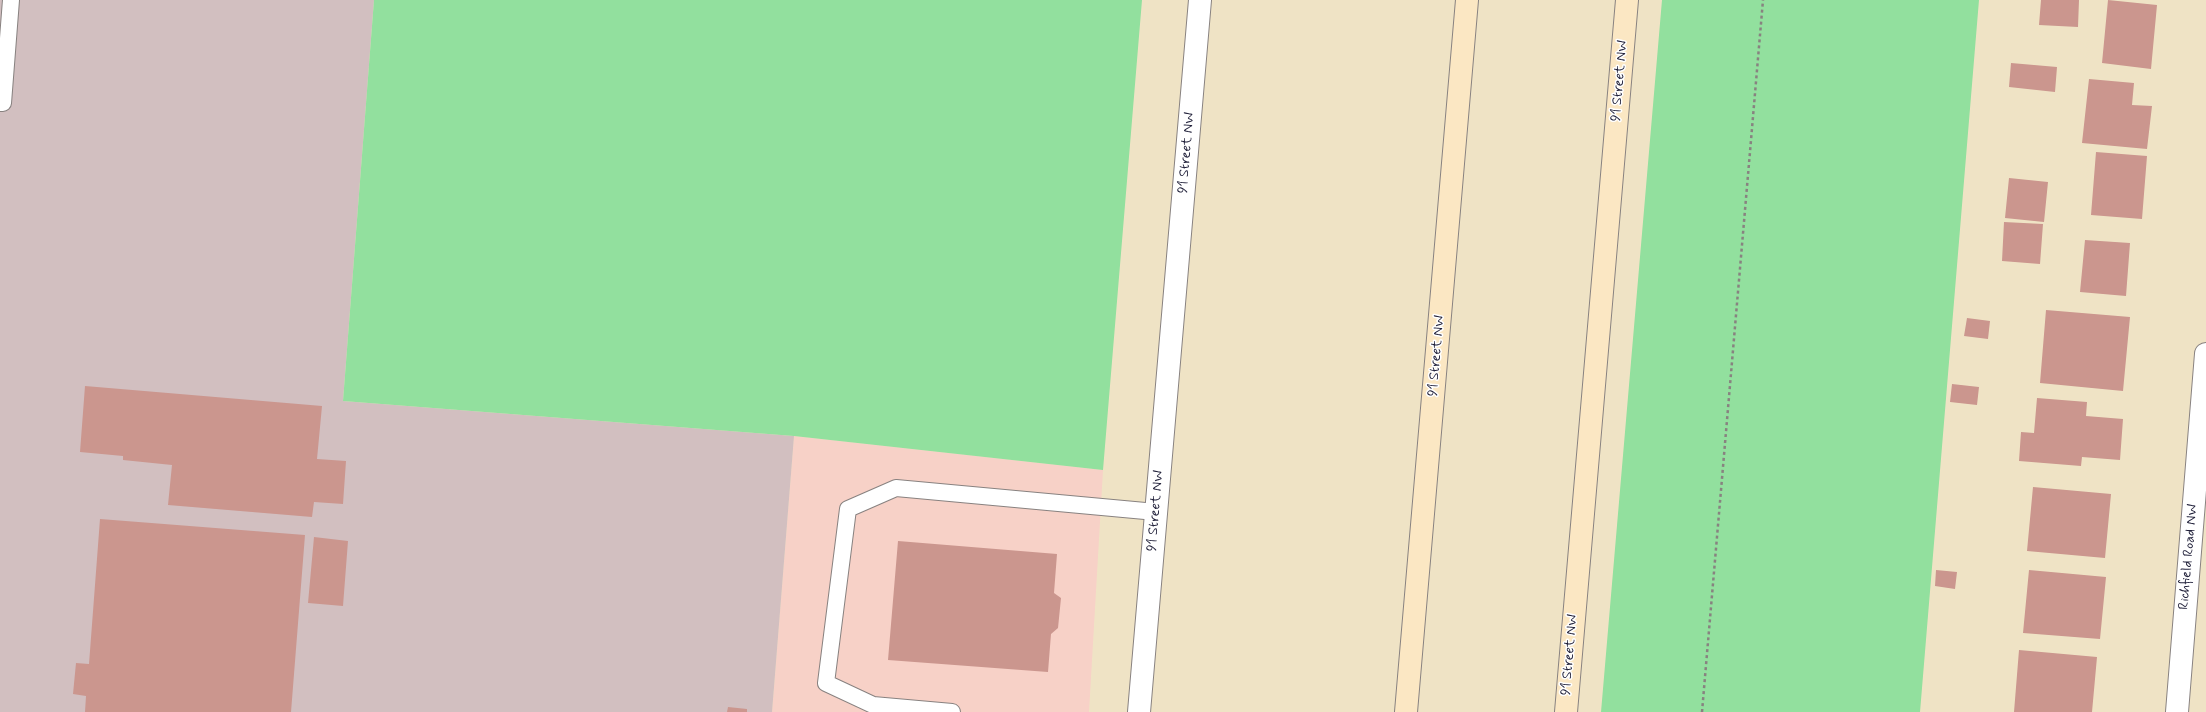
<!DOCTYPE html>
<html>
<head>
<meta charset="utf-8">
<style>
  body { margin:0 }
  canvas { display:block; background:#efe3c5 }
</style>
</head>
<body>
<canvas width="2206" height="712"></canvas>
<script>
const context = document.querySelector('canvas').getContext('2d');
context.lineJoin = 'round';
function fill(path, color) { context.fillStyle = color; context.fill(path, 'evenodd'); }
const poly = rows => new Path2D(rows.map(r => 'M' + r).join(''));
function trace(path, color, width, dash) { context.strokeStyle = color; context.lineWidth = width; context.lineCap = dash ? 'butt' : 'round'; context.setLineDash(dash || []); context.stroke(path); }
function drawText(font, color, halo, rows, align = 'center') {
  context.font = font + ' Mynerve,sans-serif'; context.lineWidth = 3; context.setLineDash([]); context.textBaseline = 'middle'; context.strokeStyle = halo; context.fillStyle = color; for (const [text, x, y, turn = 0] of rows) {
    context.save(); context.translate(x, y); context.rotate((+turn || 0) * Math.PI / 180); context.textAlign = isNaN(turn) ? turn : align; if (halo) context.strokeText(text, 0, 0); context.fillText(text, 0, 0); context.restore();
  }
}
const built = poly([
  [794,436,1103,470,1089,712,772,712]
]);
const industrial = poly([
  [0,0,374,0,343,401,794,436,772,712,0,712]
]);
const green = poly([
  [374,0,1142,0,1103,470,794,436,343,401],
  [1662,0,1979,0,1920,712,1601,712]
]);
const building = poly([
  [2041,0,2079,0,2078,27,2039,25],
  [2108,0,2157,5,2151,69,2102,63],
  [2011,63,2057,67,2055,92,2009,87],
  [2089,79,2134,83,2132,105,2152,106,2147,149,2082,143],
  [2096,152,2147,156,2142,219,2091,215],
  [2009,178,2048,182,2044,222,2005,218],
  [2004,222,2043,224,2040,264,2002,261],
  [2085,240,2130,243,2126,296,2080,292],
  [2046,310,2130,317,2123,391,2040,383],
  [1967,318,1990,321,1988,339,1964,336],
  [1952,384,1979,387,1977,405,1950,402],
  [85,386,322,406,317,459,346,461,343,504,314,502,312,517,168,505,172,465,123,460,123,456,80,452],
  [2037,398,2087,402,2086,416,2123,419,2120,460,2082,457,2081,466,2019,461,2021,432,2034,433],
  [2033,487,2111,494,2105,558,2027,551],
  [100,519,305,535,291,712,85,712,86,696,73,694,76,663,89,664],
  [314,537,348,541,343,606,308,603],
  [898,541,1057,554,1054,593,1061,598,1058,628,1051,634,1048,672,888,660],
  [1936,570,1957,572,1955,589,1935,586],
  [2029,570,2106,577,2100,639,2023,633],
  [2019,650,2097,657,2092,712,2014,712],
  [728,707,747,709,747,712,727,712]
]);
const path = poly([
  [1702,712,1763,0]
]);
const service = poly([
  [0,103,3,103,11,0],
  [952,712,873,705,826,683,848,509,896,488,1156,512]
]);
const minor = poly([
  [1139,712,1200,0],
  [2177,712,2206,354]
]);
const secondary = poly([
  [1406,712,1467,0],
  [1566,712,1627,0]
]);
const streetNames = [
  ["91 Street NW",1620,81,-85],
  ["91 Street NW",1187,153,-85],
  ["91 Street NW",1437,356,-85],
  ["91 Street NW",1156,511,-85],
  ["Richfield Road NW",2189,557,-85],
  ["91 Street NW",1570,655,-85]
];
fill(built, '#f7d1c7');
fill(industrial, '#d2bfc0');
fill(green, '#92e09e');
fill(building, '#cb968e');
trace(service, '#888280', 18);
trace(minor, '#888280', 24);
trace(secondary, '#888280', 24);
trace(path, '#888280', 2.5, [3, 3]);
trace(service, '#fff', 16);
trace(minor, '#fff', 22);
trace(secondary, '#fbe7c3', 22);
drawText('14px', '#22223b', '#fff', streetNames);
</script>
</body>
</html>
